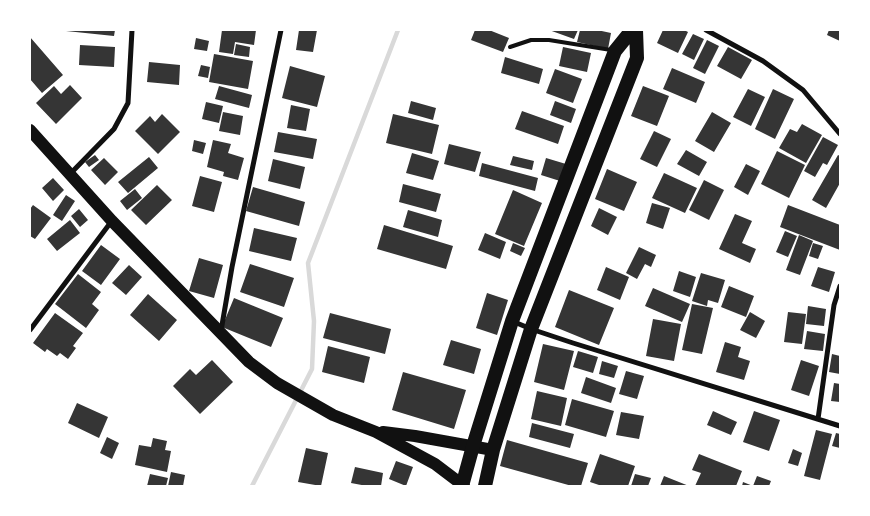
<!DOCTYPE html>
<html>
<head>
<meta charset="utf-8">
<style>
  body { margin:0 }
  #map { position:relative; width:870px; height:516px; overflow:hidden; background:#fff; font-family:"Noto Sans",sans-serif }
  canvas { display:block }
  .frame { position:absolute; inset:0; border:31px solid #fff; pointer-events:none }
</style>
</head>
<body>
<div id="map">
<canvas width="870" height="516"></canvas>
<div class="frame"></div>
</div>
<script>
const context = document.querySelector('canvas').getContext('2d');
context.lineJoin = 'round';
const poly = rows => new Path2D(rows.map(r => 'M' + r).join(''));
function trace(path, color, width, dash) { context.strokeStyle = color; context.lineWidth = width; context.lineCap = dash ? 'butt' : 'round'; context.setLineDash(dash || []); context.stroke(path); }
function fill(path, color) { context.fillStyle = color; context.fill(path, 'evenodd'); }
const stream = poly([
  [252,486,312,369,314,321,308,263,398,30]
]);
const building = poly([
  [66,30,115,30,114,36,66,31],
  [222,30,256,30,254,45,235,42,233,54,219,52],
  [299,30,317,30,313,52,296,50],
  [475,30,489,30,509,38,503,52,471,40],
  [549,30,578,30,574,39],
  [580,30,597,30,611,33,608,49,577,42],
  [663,30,684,30,688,32,678,53,657,43],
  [829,30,840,30,840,41,827,35],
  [693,34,704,39,694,60,682,54],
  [30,37,63,75,42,93,30,79],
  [196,38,209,41,207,51,194,49],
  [707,40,719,46,705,74,693,68],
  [236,44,250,47,249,57,234,55],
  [80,45,115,47,114,67,79,65],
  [563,47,591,53,587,72,559,66],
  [728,47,752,60,741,79,717,66],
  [214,54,253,61,248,89,209,82],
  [505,57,543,69,539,84,501,73],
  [149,62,180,65,179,85,147,82],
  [201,65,210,67,208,78,198,76],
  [290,66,325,76,317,107,282,98],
  [672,68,705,82,696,103,663,89],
  [555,69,582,79,573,103,546,93],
  [70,85,82,98,56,124,36,103,54,86,61,94],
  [219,86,252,95,249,108,215,99],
  [643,86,669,96,657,126,631,116],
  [748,89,765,97,751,126,733,117],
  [773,89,794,99,775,139,755,129],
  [411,101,436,108,433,120,408,113],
  [555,101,576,109,571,123,550,115],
  [206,102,223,106,219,123,202,119],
  [291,105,310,109,306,131,287,128],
  [522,111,564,126,558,144,515,129],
  [223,112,243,116,240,135,219,131],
  [712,112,731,123,714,152,695,141],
  [162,114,180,132,158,154,135,131,150,116,155,122],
  [393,114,439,125,432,154,386,143],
  [802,124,822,135,806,163,779,148,790,129,797,132],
  [654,131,671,139,657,167,640,159],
  [278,132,317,139,313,159,274,152],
  [823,137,838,145,827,165,823,163,815,177,804,171],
  [194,140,206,143,203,154,192,151],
  [213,140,231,144,228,153,244,158,238,180,223,176,224,172,207,167],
  [449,144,481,152,475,172,444,164],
  [686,150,707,162,699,176,677,164],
  [777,151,805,165,789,198,761,184],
  [412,153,439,161,433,180,406,173],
  [95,155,99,160,89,167,85,162],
  [838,155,840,156,840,183,826,208,812,200],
  [513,156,534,161,532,170,510,165],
  [149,157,158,168,128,193,118,182],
  [104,158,118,172,105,185,91,170],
  [546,158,566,164,560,181,541,175],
  [273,159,305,167,300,189,268,181],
  [482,163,538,178,535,191,479,176],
  [746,164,760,171,748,195,734,187],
  [607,169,637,182,624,211,595,199],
  [664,173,697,188,685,213,652,198],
  [200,176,222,182,214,212,192,206],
  [53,178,64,190,53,201,42,188],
  [704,180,724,190,709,220,689,210],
  [403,184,441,194,436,212,399,202],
  [157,185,172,200,146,225,131,210],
  [253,187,305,202,299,226,246,211],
  [135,189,142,198,127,210,120,201],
  [513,190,542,203,524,246,495,234],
  [66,195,75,201,62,221,53,215],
  [652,203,670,208,663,229,646,223],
  [33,205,51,218,35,239,30,236,30,209],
  [788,205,840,225,840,250,780,227],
  [599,208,617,217,608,235,591,226],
  [79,209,88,220,80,227,71,216],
  [408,210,442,220,438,237,403,227],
  [735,214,752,221,742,243,756,249,750,263,719,249],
  [70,220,80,233,57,251,47,239],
  [384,225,453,246,446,269,377,249],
  [254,228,297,238,291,261,249,251],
  [785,231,797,236,788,257,776,252],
  [485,233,506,242,500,259,478,250],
  [799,235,813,241,800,275,786,270],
  [513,243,525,248,521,256,510,251],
  [813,243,823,246,818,259,809,256],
  [101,245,120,259,101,285,82,271],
  [639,247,656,255,651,267,645,264,637,279,626,273],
  [199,258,223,265,214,298,189,291],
  [250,264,294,278,284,307,240,292],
  [129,265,142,277,126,295,112,283],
  [606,267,629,277,620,300,597,290],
  [818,267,835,272,829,292,811,286],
  [679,271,696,277,690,297,673,291],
  [701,273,725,280,718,303,708,300,707,306,692,301],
  [78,274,101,292,92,304,99,310,86,328,55,304],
  [729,286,754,296,746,317,721,307],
  [653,288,690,304,682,322,645,306],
  [569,290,614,308,599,345,555,327],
  [487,293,508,300,497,335,476,328],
  [148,294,177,320,159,341,130,315],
  [234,298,283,318,271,347,222,327],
  [692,304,713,308,702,354,682,350],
  [808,306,826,309,824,326,806,324],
  [750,312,765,321,756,338,740,330],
  [788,312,806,314,802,344,784,342],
  [55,313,83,333,73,346,76,348,68,359,60,353,57,356,47,349,45,352,33,343],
  [330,313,391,329,385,354,323,338],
  [653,319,681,324,674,361,646,356],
  [807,331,825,334,823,351,804,349],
  [451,340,481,349,474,374,443,365],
  [725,342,741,347,738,357,750,361,744,380,716,372],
  [543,344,574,351,564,390,534,382],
  [328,346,370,357,364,383,322,372],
  [578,351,598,357,593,373,573,367],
  [832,354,840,356,840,374,829,372],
  [212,360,233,382,200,414,173,386,190,369,196,375],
  [801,360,819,366,809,396,791,390],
  [602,361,618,366,614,378,599,374],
  [626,371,644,376,637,399,619,394],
  [403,372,466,390,454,429,392,410],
  [586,377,616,388,611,403,581,393],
  [834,383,840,384,840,402,831,401],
  [537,391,567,398,561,426,531,419],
  [572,399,614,411,606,437,565,425],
  [77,403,108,417,99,438,68,423],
  [713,411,737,422,731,435,707,425],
  [754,411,780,420,769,451,743,442],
  [621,412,644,416,639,439,616,435],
  [532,423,574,434,570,448,529,437],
  [816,430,832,434,820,480,804,476],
  [836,433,840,434,840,448,832,446],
  [107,437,119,443,112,459,100,453],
  [153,438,167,441,165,450,171,451,167,472,135,465,139,445,151,447],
  [507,440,588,463,581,486,572,486,500,466],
  [306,448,328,453,321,486,298,482],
  [793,449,802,453,798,466,788,463],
  [600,454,635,466,628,486,602,486,590,482],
  [699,454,742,471,736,486,695,486,701,473,692,470],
  [396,461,413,467,406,486,389,479],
  [355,467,383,473,381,486,367,486,351,483],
  [171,472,185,475,183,486,168,486],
  [150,474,168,478,166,486,147,486],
  [635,474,651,478,648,486,631,486],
  [664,476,689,486,660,486],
  [757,476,771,481,769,486,742,486,743,482,753,486]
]);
const service = poly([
  [510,47,531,40,549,40,611,50]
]);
const minor = poly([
  [706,30,763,61,803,90,840,134],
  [70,174,114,129,128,103,132,30],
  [512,321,531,329,573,343,840,426],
  [30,330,111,222],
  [221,331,232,267,281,30],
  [818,419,834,305,840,286]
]);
const primary = poly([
  [30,130,112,221,249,362,277,383,333,415,376,432,435,464,464,486],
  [383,432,415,436,493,450]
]);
const trunk = poly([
  [462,486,473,446,512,321,615,51,632,30],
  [485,486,493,450,531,329,637,58,636,30]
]);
trace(stream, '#d9d9d9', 4.5);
fill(building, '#353535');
trace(service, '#111', 4);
trace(minor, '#111', 5);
trace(primary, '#111', 12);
trace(trunk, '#111', 14);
</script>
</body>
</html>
